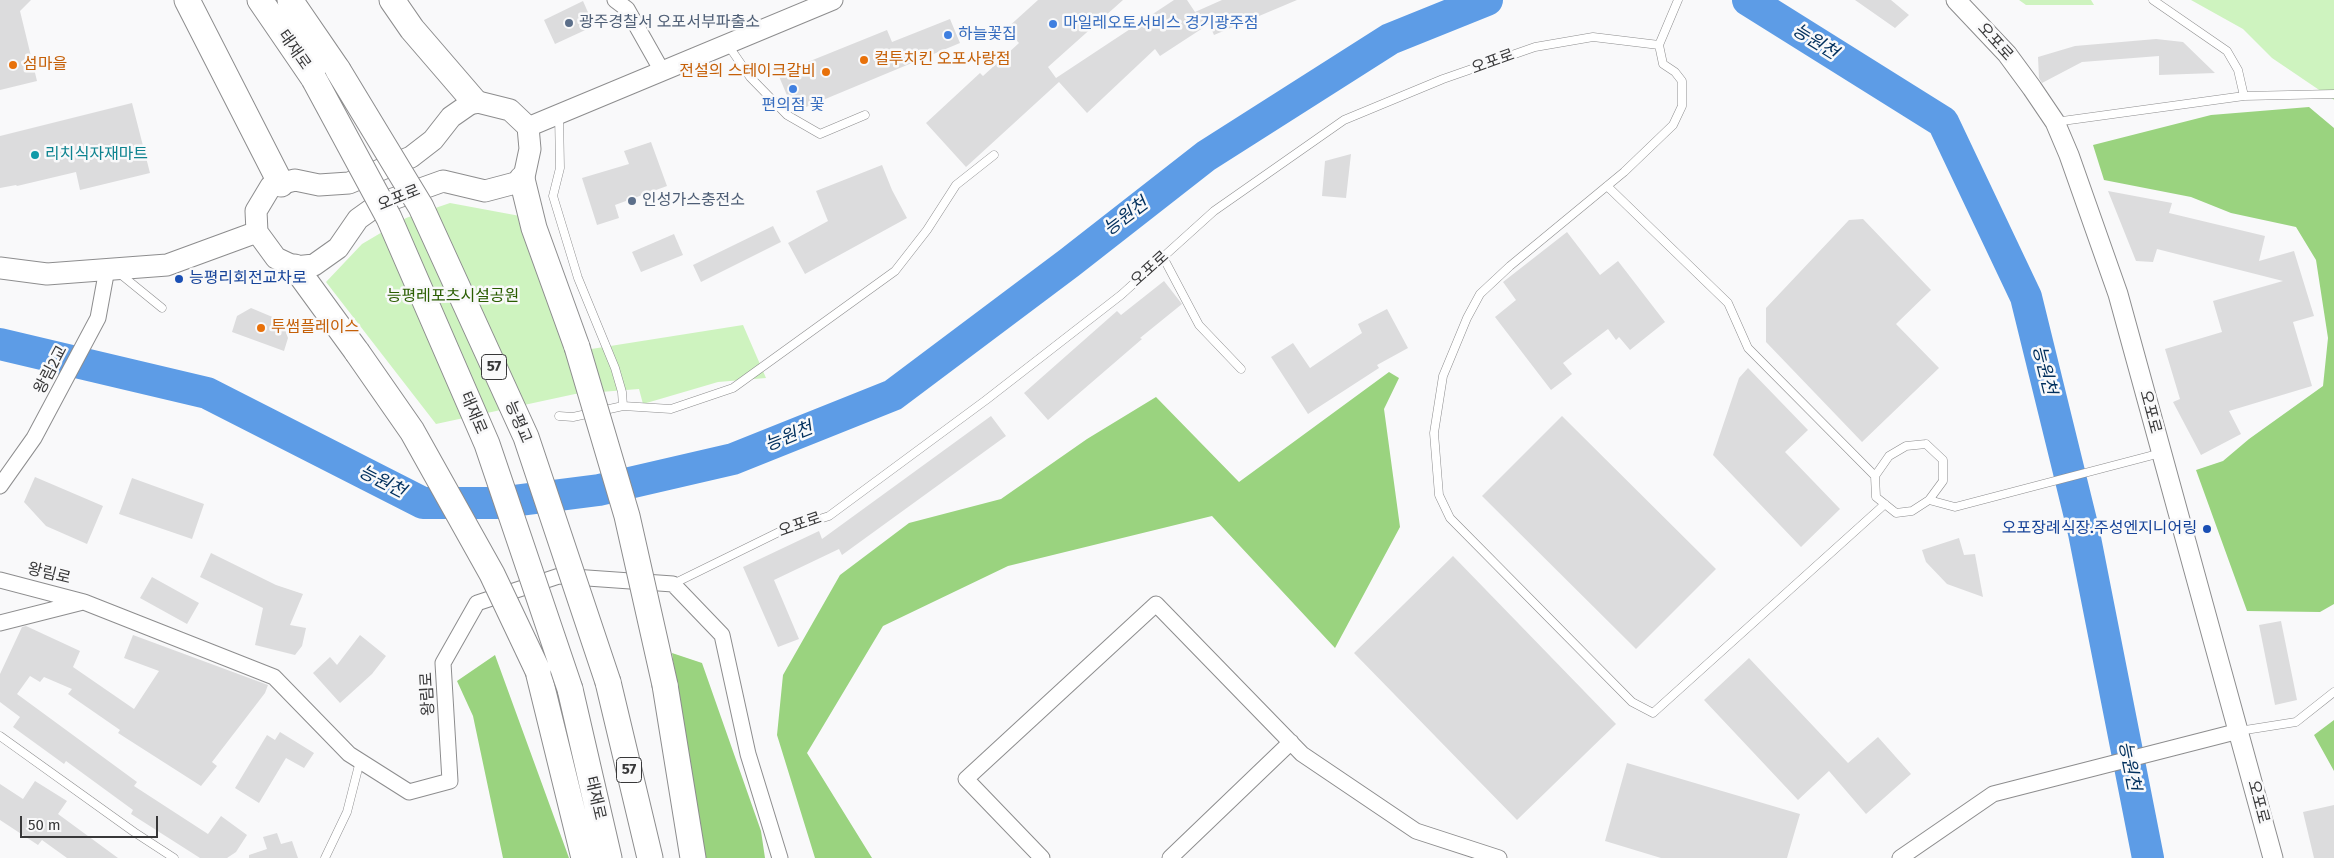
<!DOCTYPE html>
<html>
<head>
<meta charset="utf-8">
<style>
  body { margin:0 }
  #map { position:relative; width:2334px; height:858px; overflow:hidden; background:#f9f9fa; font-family:"Fira Sans",sans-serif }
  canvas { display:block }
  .scale { position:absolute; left:20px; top:816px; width:138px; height:22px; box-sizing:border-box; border:2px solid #383839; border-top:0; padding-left:6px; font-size:15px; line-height:18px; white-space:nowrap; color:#383839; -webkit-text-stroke:4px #f9f9fa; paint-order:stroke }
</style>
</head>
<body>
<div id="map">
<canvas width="2334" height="858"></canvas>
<div class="scale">50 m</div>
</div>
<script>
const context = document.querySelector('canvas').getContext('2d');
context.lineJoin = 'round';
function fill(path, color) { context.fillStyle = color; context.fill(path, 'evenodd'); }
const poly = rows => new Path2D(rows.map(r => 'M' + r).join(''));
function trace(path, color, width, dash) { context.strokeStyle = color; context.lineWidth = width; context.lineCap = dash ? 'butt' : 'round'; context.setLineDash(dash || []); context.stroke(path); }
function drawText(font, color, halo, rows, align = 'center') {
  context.font = font + ' "Fira Sans","Noto Sans KR",sans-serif'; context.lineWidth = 5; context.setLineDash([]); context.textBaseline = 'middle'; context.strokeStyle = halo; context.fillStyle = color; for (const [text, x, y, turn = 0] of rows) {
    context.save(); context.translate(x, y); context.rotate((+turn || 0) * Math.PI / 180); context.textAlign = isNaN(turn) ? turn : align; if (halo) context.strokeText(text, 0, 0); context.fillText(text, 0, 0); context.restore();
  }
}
const green = poly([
  [2019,0,2091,0,2094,5,2026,5],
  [2191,0,2334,0,2334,100,2272,58,2243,29],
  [450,203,520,216,566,353,743,325,766,378,718,382,643,404,639,389,575,394,436,424,326,282,362,244,406,218]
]);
const forest = poly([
  [2309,107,2334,128,2334,604,2320,612,2247,611,2196,470,2223,461,2249,439,2323,386,2328,338,2316,260,2296,227,2231,213,2191,197,2104,180,2093,145,2211,115],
  [1389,372,1399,378,1384,409,1400,527,1335,648,1212,516,1008,566,883,626,807,753,872,858,815,858,777,735,783,675,840,575,909,523,1001,499,1087,439,1156,397,1239,482],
  [672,653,702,663,761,831,765,858,699,858],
  [495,655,569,858,503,858,473,716,457,681],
  [2334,720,2334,771,2314,735]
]);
const river = poly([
  [1748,0,1943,122,2026,297,2084,533,2148,858],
  [0,344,207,393,423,503,497,503,599,490,733,459,893,395,1069,263,1206,156,1390,39,1487,0]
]);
const building = poly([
  [0,0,31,0,20,11,37,81,0,90],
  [1038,0,1123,0,1048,67,1056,78,1174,0,1187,0,1195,12,1222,0,1297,0,1214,35,1209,24,1160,56,1155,49,1087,113,1059,82,966,167,926,123,980,73,983,76,1019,43,1006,29],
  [1855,0,1891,0,1909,15,1895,28],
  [583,1,594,26,555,44,544,20],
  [950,19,960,43,794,112,778,74,887,30,892,42],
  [2156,39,2183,42,2215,73,2159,75,2159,56,2082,62,2042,83,2039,78,2038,57,2075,46],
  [132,103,150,173,80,190,76,172,17,186,16,185,0,188,0,136],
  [651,142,667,186,615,205,619,218,597,225,582,178,629,164,624,151],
  [1351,154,1346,198,1322,196,1325,161],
  [882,165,892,190,907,218,805,274,788,243,828,221,816,191],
  [2108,191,2172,203,2169,213,2265,236,2259,261,2294,251,2314,316,2293,322,2312,386,2229,411,2241,434,2201,455,2173,402,2180,399,2165,349,2222,332,2213,301,2283,281,2157,249,2153,262,2136,261],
  [1863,219,1931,290,1896,324,1939,368,1862,442,1766,342,1766,308,1849,220],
  [773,226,781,242,701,282,693,265],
  [1567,232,1600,275,1618,261,1665,322,1630,350,1619,337,1616,340,1608,329,1563,363,1572,374,1551,390,1495,317,1516,300,1503,282],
  [674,234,683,255,641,272,632,252],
  [1164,281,1182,304,1140,338,1142,339,1048,420,1024,393,1117,311,1121,315],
  [251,308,282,321,288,338,284,351,232,332,237,316],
  [1387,309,1408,348,1377,365,1379,368,1308,414,1271,357,1293,343,1310,368,1362,333,1358,324],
  [1748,368,1808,430,1785,452,1840,509,1801,547,1713,455,1739,378],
  [991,416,1006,436,842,555,839,549,774,580,799,639,778,647,743,567,819,531,822,539],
  [1562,416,1716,569,1636,649,1482,496],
  [35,477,103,506,87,544,46,526,24,502],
  [132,478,204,504,192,539,119,514],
  [1959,538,1964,555,1975,554,1983,597,1947,584,1926,562,1922,550],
  [211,553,276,585,303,594,290,625,306,628,302,646,295,655,255,645,263,608,200,577],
  [1453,556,1616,724,1517,820,1354,653],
  [152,577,199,603,187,624,140,598],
  [2281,621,2297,700,2275,705,2259,625],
  [26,626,80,651,73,667,134,709,159,671,124,658,133,635,268,685,265,693,212,762,217,766,201,786,118,733,120,730,68,694,72,689,44,677,40,682,30,676,17,694,137,782,134,786,208,834,221,816,247,835,236,852,227,858,200,858,131,814,133,810,66,761,64,764,13,727,20,717,0,702,0,674,22,627],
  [360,635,386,656,372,674,340,703,313,673,330,657,337,665],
  [1749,658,1848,763,1878,737,1911,774,1866,814,1829,771,1798,800,1704,700],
  [280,732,314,753,304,768,286,758,259,803,235,788,267,735,275,740],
  [1627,763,1800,814,1787,858,1661,858,1605,841],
  [35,781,67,801,58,814,118,858,67,858,42,840,38,845,0,820,0,784,23,799],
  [2334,805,2334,858,2314,858,2303,812],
  [277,833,281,844,292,841,298,858,249,858,249,855,267,849,263,837]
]);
const service = poly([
  [1678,0,1659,45,1663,64,1675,72,1682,81,1682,106,1673,125,1624,172,1510,266,1480,294,1467,318,1443,376,1434,433,1439,495,1450,518,1632,702,1653,713,1885,504],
  [728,45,750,77,787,115,820,134,865,115],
  [2244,96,2334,94],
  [2055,122,2244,96,2238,70,2227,51,2153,0],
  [1607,186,1728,303,1748,348,1875,476],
  [1163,257,1199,325,1241,369],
  [119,273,162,308],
  [623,406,671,409,733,388,895,271,927,230,956,185,994,155],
  [559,416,573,417,623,406,622,392,615,368,578,278,553,196,560,168,559,114],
  [1926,444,1943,460,1943,481,1929,500,1912,511,1896,513,1876,497,1875,476,1889,456,1906,446,1926,444],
  [1929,500,1955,507,2161,453],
  [673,584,779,532,829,516,986,400,1121,295,1214,211,1344,120,1443,79,1535,47,1593,37,1659,45],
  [2239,731,2296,722,2334,692],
  [0,736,134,832,174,858],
  [325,858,347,812,360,761]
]);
const minor = poly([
  [615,0,627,9,662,71],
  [0,486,34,438,98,318,107,269],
  [0,580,84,602,274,677,349,754,409,792,450,781,443,663,477,603,559,576,673,584,722,635,748,754,780,858],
  [0,623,83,602],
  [1042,858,966,779,1156,604,1302,754,1416,831,1499,858],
  [1170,858,1291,742],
  [1900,858,1993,794,2239,731]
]);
const tertiary = poly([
  [1956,0,2007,54,2032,88,2055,122,2069,155,2118,294,2273,858],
  [528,127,833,0]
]);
const secondary = poly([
  [474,101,510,110,528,127,530,149,524,177,519,182,485,191,443,181,379,204,358,219,338,248,314,265,295,267,276,258,257,232,256,211,271,186,295,180,319,185,349,183,411,157,433,140,451,117,474,101],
  [0,268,47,274,167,265,257,232]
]);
const trunk = poly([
  [187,0,281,184],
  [260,0,314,79],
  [290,0,338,70],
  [392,0,412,29,474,101],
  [522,179,534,228,577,347],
  [295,267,357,352],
  [538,671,584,858],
  [608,682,650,858],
  [665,685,693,858],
  [570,689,609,858]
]);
const trunkBridge = poly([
  [338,70,421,207,526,437,608,682],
  [314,79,389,218,487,444,570,689],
  [577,347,627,516,665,685],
  [357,352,412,431,492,574,538,671]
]);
const markers = [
  [569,23,5,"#5c6f8a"],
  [1053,24,5,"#3f7fe0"],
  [948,35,5,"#3f7fe0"],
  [864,60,5,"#e8710a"],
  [13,65,5,"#e8710a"],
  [826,72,5,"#e8710a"],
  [793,89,5,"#3f7fe0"],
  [35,155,5,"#0f9aa8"],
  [632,201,5,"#5c6f8a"],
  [179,279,5,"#1a4fb4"],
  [261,328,5,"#e8710a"],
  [2207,529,5,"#1a4fb4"]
];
const shields = [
  [494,367,25],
  [629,770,25]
];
const shieldNames = [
  ["57",494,367],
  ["57",629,770]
];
const serviceNames = [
  ["광주경찰서 오포서부파출소",579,23],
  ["인성가스충전소",642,201]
];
const shopNames = [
  ["마일레오토서비스 경기광주점",1063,24],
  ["하늘꽃집",958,35],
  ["편의점 꽃",793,106,"center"]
];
const streetNames = [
  ["오포로",1995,42,48],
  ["태재로",294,50,55],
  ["오포로",1493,62,-20],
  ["오포로",399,198,-22],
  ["오포로",1150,269,-42],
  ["왕림2교",51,370,-62],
  ["오포로",2150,412,75],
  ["태재로",473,413,67],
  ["능평교",518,422,67],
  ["오포로",800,525,-19],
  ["왕림로",49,574,14],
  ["왕림로",428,694,-93],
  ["태재로",595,798,77],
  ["오포로",2258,802,75]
];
const foodNames = [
  ["컬투치킨 오포사랑점",874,60],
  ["섬마을",23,65],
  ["전설의 스테이크갈비",816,72,"right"],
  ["투썸플레이스",271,328]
];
const cultureNames = [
  ["리치식자재마트",45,155]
];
const transitNames = [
  ["능평리회전교차로",189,279],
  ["오포장례식장.주성엔지니어링",2197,529,"right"]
];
const parkNames = [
  ["능평레포츠시설공원",453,297]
];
const waterNames = [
  ["능원천",1815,42,32],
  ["능원천",1126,217,-37],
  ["능원천",2044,370,76],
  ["능원천",789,437,-22],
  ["능원천",382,482,27],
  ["능원천",2129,766,79]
];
fill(green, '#cef3bf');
fill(forest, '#9ad37f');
trace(river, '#5d9ce6', 32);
fill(building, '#dcdcdd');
trace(service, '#8d8d8e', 9);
trace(minor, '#8d8d8e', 17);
trace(tertiary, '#8d8d8e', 21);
trace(secondary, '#8d8d8e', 23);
trace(trunk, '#8d8d8e', 27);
trace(service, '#fff', 8);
trace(minor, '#fff', 15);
trace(tertiary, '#fff', 19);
trace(secondary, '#fff', 21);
trace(trunk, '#fff', 25);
trace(trunkBridge, '#8d8d8e', 27, []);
trace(trunkBridge, '#fff', 25);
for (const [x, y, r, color] of markers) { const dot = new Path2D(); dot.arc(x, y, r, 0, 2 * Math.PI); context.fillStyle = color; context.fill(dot); trace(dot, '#f9f9fa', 2); }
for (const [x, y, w] of shields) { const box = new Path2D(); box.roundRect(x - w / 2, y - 12.5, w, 25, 4); context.fillStyle = '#f9f9fa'; context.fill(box); trace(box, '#383839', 1); }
drawText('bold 15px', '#383839', null, shieldNames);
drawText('16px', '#4e5e75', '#f9f9fa', serviceNames, 'left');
drawText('16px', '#366cbe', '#f9f9fa', shopNames, 'left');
drawText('16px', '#383839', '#f9f9fa', streetNames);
drawText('16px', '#c56008', '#f9f9fa', foodNames, 'left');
drawText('16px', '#0d838f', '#f9f9fa', cultureNames, 'left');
drawText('16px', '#164399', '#f9f9fa', transitNames, 'left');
drawText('16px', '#2a5d01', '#f9f9fa', parkNames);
drawText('italic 18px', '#002f5d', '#f9f9fa', waterNames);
</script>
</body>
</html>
